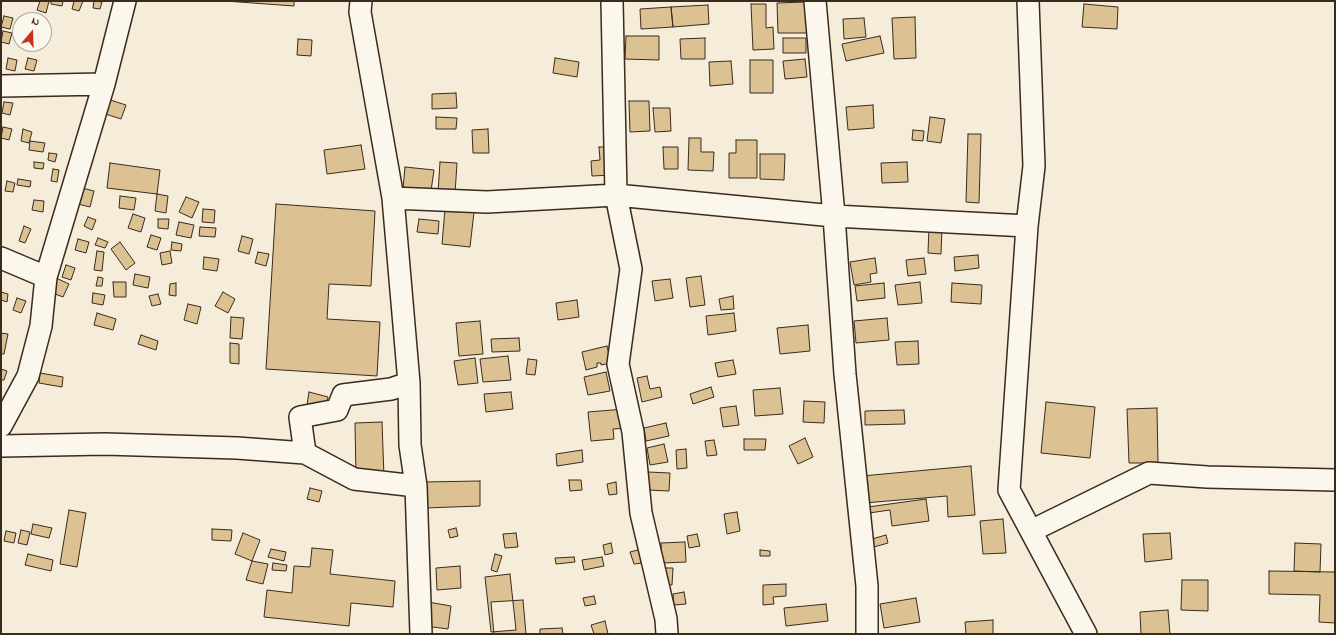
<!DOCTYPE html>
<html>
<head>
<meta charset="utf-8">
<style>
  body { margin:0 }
  #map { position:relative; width:1336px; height:635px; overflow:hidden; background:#f5ecda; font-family:"Indie Flower",sans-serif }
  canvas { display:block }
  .frame { position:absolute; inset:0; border:2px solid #3b2a1e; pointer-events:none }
  .north { position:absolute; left:12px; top:12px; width:40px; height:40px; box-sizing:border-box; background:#fbf7ec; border:1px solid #aea59a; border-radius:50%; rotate:19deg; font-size:11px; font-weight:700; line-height:16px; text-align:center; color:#3b2a1e }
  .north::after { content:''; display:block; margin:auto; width:14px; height:18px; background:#c8321e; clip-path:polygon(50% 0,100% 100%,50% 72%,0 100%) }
</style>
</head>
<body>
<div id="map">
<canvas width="1336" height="635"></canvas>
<div class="frame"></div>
<div class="north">N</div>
</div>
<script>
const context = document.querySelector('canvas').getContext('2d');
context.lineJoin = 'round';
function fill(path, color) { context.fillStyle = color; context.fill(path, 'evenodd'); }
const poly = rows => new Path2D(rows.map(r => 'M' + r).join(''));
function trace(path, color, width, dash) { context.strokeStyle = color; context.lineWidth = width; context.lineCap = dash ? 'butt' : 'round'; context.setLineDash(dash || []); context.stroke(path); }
const building = poly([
  [40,1,49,1,46,13,37,10,40,1],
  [51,1,63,1,62,6,51,4,51,1],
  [74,1,83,1,79,11,72,9,74,1],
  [94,1,102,2,100,9,93,8,94,1],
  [225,1,294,1,294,6,225,1],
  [806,2,807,33,778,33,777,3,806,2],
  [751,4,766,4,766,28,773,27,774,49,753,50,751,4],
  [1084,4,1118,7,1117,29,1082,27,1084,4],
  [708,5,709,24,673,27,671,7,708,5],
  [671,7,673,27,641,29,640,9,671,7],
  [4,16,13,18,10,29,1,27,4,16],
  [915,17,916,58,894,59,892,18,915,17],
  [864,18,866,37,844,39,843,19,864,18],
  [3,31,12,33,9,44,1,42,3,31],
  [626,36,659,36,659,60,625,59,626,36],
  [880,36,884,53,846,61,842,44,880,36],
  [705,38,705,59,681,59,680,39,705,38],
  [783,38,806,38,806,53,783,53,783,38],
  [298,39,312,40,311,56,297,55,298,39],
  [8,58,17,60,15,71,6,69,8,58],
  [28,58,37,60,34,71,25,69,28,58],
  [555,58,579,62,577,77,553,73,555,58],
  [805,59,807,77,785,79,783,61,805,59],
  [750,60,773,60,773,93,750,93,750,60],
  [731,61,733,84,710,86,709,62,731,61],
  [456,93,457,108,432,109,432,94,456,93],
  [104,98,126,105,121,119,99,112,104,98],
  [629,101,649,101,650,131,630,132,629,101],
  [4,102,13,103,10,115,2,113,4,102],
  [873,105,874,128,848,130,846,107,873,105],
  [653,108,670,108,671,131,655,132,653,108],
  [436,117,457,118,456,129,436,129,436,117],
  [930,117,945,119,941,143,927,141,930,117],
  [3,127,12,129,9,140,1,138,3,127],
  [23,129,32,132,29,143,21,141,23,129],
  [488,129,489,153,473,153,472,130,488,129],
  [913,130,924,131,923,141,912,140,913,130],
  [968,134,981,134,979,203,966,202,968,134],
  [689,138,701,138,701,152,714,152,713,171,688,170,689,138],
  [736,140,757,140,757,178,729,178,729,153,736,153,736,140],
  [30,141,45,143,43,152,29,150,30,141],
  [361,145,365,169,327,174,324,150,361,145],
  [599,147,610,147,612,175,592,176,591,161,600,160,599,147],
  [663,147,678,147,678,169,664,169,663,147],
  [49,153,57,154,55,162,48,160,49,153],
  [760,154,785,154,784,180,760,179,760,154],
  [34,162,44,163,43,169,34,168,34,162],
  [440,162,457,163,455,194,438,193,440,162],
  [907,162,908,182,882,183,881,163,907,162],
  [110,163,160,170,157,194,107,188,110,163],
  [405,167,434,170,431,191,403,189,405,167],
  [53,169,59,170,57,182,51,181,53,169],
  [18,179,31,181,30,187,17,185,18,179],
  [7,181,15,183,13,192,5,191,7,181],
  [82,188,94,191,90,207,78,204,82,188],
  [157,194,168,196,166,213,155,211,157,194],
  [120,196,136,198,134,210,119,208,120,196],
  [186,197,199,202,192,218,179,212,186,197],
  [34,200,44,201,43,212,32,210,34,200],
  [276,204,375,211,371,286,329,284,327,319,380,322,377,376,266,369,276,204],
  [203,209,215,210,214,223,202,222,203,209],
  [445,209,474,212,470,247,442,244,445,209],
  [133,214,145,218,141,232,128,228,133,214],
  [88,217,96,220,92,230,84,226,88,217],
  [158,219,169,219,168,229,158,228,158,219],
  [419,219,439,221,438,234,417,232,419,219],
  [179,222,194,225,191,238,176,235,179,222],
  [24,226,31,229,25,243,19,241,24,226],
  [200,227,216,228,215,237,199,236,200,227],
  [929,227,942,228,941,254,928,253,929,227],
  [151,235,161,238,157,250,147,247,151,235],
  [242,236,253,239,249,254,238,251,242,236],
  [98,238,108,242,105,248,95,245,98,238],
  [78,239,89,242,86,253,75,250,78,239],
  [120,242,135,263,126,270,111,249,120,242],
  [172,242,182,244,181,251,171,250,172,242],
  [97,251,104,252,102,271,94,270,97,251],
  [170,251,172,263,162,265,160,253,170,251],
  [258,252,269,254,266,266,255,263,258,252],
  [978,255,979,268,955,271,954,257,978,255],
  [204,257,219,259,217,271,203,269,204,257],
  [875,258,877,273,870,274,871,282,854,285,850,262,875,258],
  [924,258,926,274,908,276,906,260,924,258],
  [66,265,75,268,71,280,62,277,66,265],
  [135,274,150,277,148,288,133,285,135,274],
  [701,276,705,305,690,307,686,278,701,276],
  [98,277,103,278,102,286,96,286,98,277],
  [56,278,69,284,63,297,50,292,56,278],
  [670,279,673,298,655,301,652,281,670,279],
  [113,282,126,282,126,297,114,297,113,282],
  [920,282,922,303,898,305,895,285,920,282],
  [176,283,176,296,169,295,170,284,176,283],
  [884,283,885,298,857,301,855,286,884,283],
  [952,283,982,285,981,304,951,302,952,283],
  [1,292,8,294,7,302,1,300,1,292],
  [223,292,235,299,228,313,215,306,223,292],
  [93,293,105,295,103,305,92,303,93,293],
  [158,294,161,304,152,306,149,296,158,294],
  [733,296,734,309,721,310,719,299,733,296],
  [17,298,26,301,21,313,13,310,17,298],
  [577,300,579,317,558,320,556,303,577,300],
  [188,304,201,307,197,324,184,320,188,304],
  [97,313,116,319,113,330,94,325,97,313],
  [734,313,736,331,708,335,706,316,734,313],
  [231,317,244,318,242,339,230,338,231,317],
  [887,318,889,340,856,343,854,321,887,318],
  [480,321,483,354,459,356,456,323,480,321],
  [808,325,810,351,780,354,777,328,808,325],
  [1,333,8,334,4,354,1,354,1,333],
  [141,335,158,341,156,350,138,344,141,335],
  [519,338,520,351,492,352,491,339,519,338],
  [918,341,919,364,897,365,895,342,918,341],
  [230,343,239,344,239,364,230,363,230,343],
  [607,346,611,363,601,365,601,363,597,363,597,367,586,370,582,352,607,346],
  [508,356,511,380,483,382,480,359,508,356],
  [475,358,478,383,458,385,454,361,475,358],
  [528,359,537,360,535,375,526,374,528,359],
  [733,360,736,374,718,377,715,363,733,360],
  [1,369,7,371,4,380,1,380,1,369],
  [606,372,610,391,588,395,584,377,606,372],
  [40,373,63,377,62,387,39,383,40,373],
  [647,376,650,389,660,387,662,397,642,402,637,378,647,376],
  [711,387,714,397,693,404,690,394,711,387],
  [780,388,783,414,755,416,753,390,780,388],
  [309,392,328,397,326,409,307,405,309,392],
  [511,392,513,409,486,412,484,394,511,392],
  [804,401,825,402,824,423,803,422,804,401],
  [1046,402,1095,407,1090,458,1041,453,1046,402],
  [736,406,739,425,723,427,720,408,736,406],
  [1157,408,1158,463,1129,463,1127,409,1157,408],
  [625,409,627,428,613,429,614,439,591,441,588,412,625,409],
  [904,410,905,424,865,425,865,411,904,410],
  [382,422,384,477,356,478,355,423,382,422],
  [666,423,669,436,646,441,644,428,666,423],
  [805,438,813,457,798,464,789,446,805,438],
  [744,439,766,439,765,450,744,450,744,439],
  [714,440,717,455,707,456,705,441,714,440],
  [664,444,668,462,650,465,647,448,664,444],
  [686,449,687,468,677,469,676,450,686,449],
  [582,450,583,462,557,466,556,454,582,450],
  [971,466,975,515,948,517,947,496,864,503,862,476,971,466],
  [648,472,670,473,669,491,647,490,648,472],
  [569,480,581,480,582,490,570,491,569,480],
  [480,481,480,506,425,508,424,482,480,481],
  [616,482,617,494,609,495,607,484,616,482],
  [310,488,322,491,319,502,307,499,310,488],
  [926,499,929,521,892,526,890,510,869,513,868,507,926,499],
  [69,510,86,513,77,567,60,564,69,510],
  [737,512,740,531,727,534,724,514,737,512],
  [1003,519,1006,553,983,554,980,521,1003,519],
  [33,524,52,528,49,538,31,534,33,524],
  [456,528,458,536,450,538,448,530,456,528],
  [212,529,232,530,231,541,212,540,212,529],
  [21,530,30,532,27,545,18,543,21,530],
  [6,531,16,533,14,543,4,541,6,531],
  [243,533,260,540,252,561,235,554,243,533],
  [516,533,518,547,505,548,503,534,516,533],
  [1170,533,1172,559,1145,562,1143,534,1170,533],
  [697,534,700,546,689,548,687,536,697,534],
  [886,535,888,543,874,547,872,539,886,535],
  [685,542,686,562,662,563,661,543,685,542],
  [611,543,613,553,605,555,603,545,611,543],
  [1295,543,1321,544,1320,572,1294,571,1295,543],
  [312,548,333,550,330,574,395,581,393,607,351,603,349,626,264,617,267,590,292,593,294,566,310,567,312,548],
  [271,549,286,552,284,561,268,557,271,549],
  [638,550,642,563,634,564,630,552,638,550],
  [760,550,770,551,770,556,760,556,760,550],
  [28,554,53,560,51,571,25,565,28,554],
  [495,554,502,556,497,572,491,570,495,554],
  [574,557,575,562,556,564,555,558,574,557],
  [602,557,604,566,584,570,582,560,602,557],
  [252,561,268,564,263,584,246,580,252,561],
  [273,563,287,565,286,571,272,570,273,563],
  [460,566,461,588,437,590,436,568,460,566],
  [659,568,673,568,672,585,659,584,659,568],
  [1269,571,1335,572,1335,623,1319,622,1320,595,1269,594,1269,571],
  [510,574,516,630,491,632,485,577,510,574],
  [1182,580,1208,580,1208,611,1181,610,1182,580],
  [786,584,786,596,773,597,774,604,763,605,763,585,786,584],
  [684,592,686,604,674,605,673,594,684,592],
  [594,596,596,604,585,606,583,598,594,596],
  [916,598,920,622,884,628,880,604,916,598],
  [523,600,526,634,494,634,491,602,523,600],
  [428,602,451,606,448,629,425,626,428,602],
  [826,604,828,621,786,626,784,608,826,604],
  [1168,610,1170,634,1141,634,1140,612,1168,610],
  [993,620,993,634,966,634,965,622,993,620],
  [605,621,608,634,594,634,591,625,605,621],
  [562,628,563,634,540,634,540,629,562,628]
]);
const minor = poly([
  [361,1,360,12,393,198],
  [612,1,616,195,631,269,618,364,633,432,641,513,666,619,667,634],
  [815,1,834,216,845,374,867,586,867,634],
  [1028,1,1034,166,1027,226,1009,490,1086,634],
  [104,84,125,1],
  [1,86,104,84,46,277,41,326,28,376,1,426],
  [1,258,46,277],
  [1,446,105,444,237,448,305,453,300,417,337,410,343,395,391,389,409,383],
  [305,453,354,479,416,486],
  [1031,531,1149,473,1207,477,1335,480],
  [421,634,416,486,410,445,409,383,393,198,487,202,616,195,834,216,1027,226]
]);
fill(building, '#dcc292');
trace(building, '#3b2a1e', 1);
trace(minor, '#3b2a1e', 24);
trace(minor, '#fbf7ec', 21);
</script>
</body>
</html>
